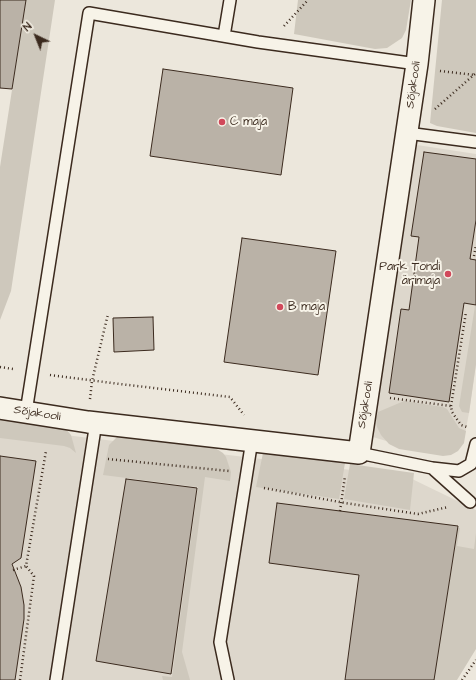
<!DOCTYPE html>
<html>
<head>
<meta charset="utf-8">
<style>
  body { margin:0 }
  #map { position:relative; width:476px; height:680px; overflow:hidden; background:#ece7dc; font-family:"Architects Daughter",sans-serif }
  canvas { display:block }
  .north { position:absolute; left:16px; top:16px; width:40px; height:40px; -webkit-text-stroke:3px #f7f3e8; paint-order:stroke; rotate:317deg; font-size:11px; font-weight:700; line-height:16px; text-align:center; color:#3b2a1e }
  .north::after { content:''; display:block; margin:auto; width:14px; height:18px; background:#3b2a1e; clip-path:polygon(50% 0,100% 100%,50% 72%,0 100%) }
</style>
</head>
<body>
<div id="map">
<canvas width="476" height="680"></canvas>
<div class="north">N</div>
</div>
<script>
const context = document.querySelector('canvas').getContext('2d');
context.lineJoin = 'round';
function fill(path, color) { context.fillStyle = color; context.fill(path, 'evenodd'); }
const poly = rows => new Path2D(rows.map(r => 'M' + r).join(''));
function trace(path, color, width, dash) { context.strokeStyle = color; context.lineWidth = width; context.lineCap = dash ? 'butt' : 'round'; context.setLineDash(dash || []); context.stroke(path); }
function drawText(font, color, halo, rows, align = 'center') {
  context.font = font + ' "Architects Daughter",sans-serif'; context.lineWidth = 4; context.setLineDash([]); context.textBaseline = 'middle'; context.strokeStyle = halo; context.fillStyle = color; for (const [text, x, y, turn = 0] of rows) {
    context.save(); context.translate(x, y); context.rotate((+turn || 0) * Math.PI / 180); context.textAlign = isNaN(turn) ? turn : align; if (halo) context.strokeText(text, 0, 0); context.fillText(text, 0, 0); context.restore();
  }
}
const built = poly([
  [417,145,476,154,476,364,469,413,463,444,426,453,373,437],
  [0,427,408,477,476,510,476,645,456,680,0,680]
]);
const green = poly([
  [26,0,55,0,11,291,0,320,0,167],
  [298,0,411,0,406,30,402,38,387,48,375,49,294,34],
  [442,0,476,0,476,133,437,126,430,123],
  [475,306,476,306,476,364,469,413,462,412,459,406],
  [404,401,443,407,447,409,459,428,466,431,464,443,458,451,451,455,443,456,399,449,389,444,381,435,377,427,376,418,378,412],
  [0,415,65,428,71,435,76,453,70,448,64,446,0,438],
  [117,437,206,442,223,453,226,457,231,472,230,481,205,477,182,652,190,680,163,680,162,676,172,677,198,487,103,475,109,445],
  [263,453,345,463,339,499,256,487],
  [350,464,414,473,410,510,344,499],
  [458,528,460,528,457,546,474,549,476,533,476,649,457,680,434,680]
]);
const building = poly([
  [0,0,26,0,12,89,0,88,0,0],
  [163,69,293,88,281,175,150,156,163,69],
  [424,152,476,159,476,220,470,259,476,260,476,305,464,303,449,402,389,393,401,309,409,310,419,237,411,236,424,152],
  [242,238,336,251,318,375,224,362,242,238],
  [153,317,154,350,114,352,113,318,153,317],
  [0,456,36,461,21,558,12,564,21,587,24,605,24,619,15,680,0,680,0,456],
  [126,479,197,488,171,674,96,661,126,479],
  [277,503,458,526,434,680,345,680,359,575,269,563,277,503]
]);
const path = poly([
  [284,26,308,0],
  [440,71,475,75],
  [435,109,476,73],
  [474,256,476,245],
  [0,367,13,369],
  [50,375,120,384,230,397,244,415],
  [390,398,451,406,452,412,461,425,467,427],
  [90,399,92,381,108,314],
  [451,406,466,312],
  [108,459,229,471],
  [264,488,345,503,418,514,448,507],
  [340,511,345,476],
  [13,570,26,566,46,451],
  [20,680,34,576,26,566],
  [462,680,476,660]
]);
const lane = poly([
  [224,36,230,0],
  [407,133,476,142],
  [26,412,89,13,258,42,417,64],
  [359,453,432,468,470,502],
  [432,468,459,471,471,464,476,444],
  [56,680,96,422],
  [228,680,220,642,252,440]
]);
const street = poly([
  [0,408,88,422,359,453,417,64,424,0]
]);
const markers = [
  [222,122,4,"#d1495b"],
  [448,274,4,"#d1495b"],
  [280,307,4,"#d1495b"]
];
const streetNames = [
  ["Sõjakooli",414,85,-82],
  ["Sõjakooli",366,405,-81],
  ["Sõjakooli",37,414,9]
];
const poiNames = [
  ["C maja",230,122],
  ["Park Tondi",440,267,"right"],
  ["ärimaja",440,281,"right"],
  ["B maja",288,307]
];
fill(built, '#ddd7cc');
fill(green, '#cec8bc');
fill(building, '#bab2a7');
trace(building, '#3b2a1e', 1);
trace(lane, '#3b2a1e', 14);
trace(street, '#3b2a1e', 24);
trace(path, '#3b2a1e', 2.5, [1, 3]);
trace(lane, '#f7f3e8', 11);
trace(street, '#f7f3e8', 21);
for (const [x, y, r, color] of markers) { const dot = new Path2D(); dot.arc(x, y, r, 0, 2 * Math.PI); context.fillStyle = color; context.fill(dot); trace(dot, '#f7f3e8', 1.5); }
drawText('12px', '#3b2a1e', '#f7f3e8', streetNames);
drawText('12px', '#3b2a1e', '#f7f3e8', poiNames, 'left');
</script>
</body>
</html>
